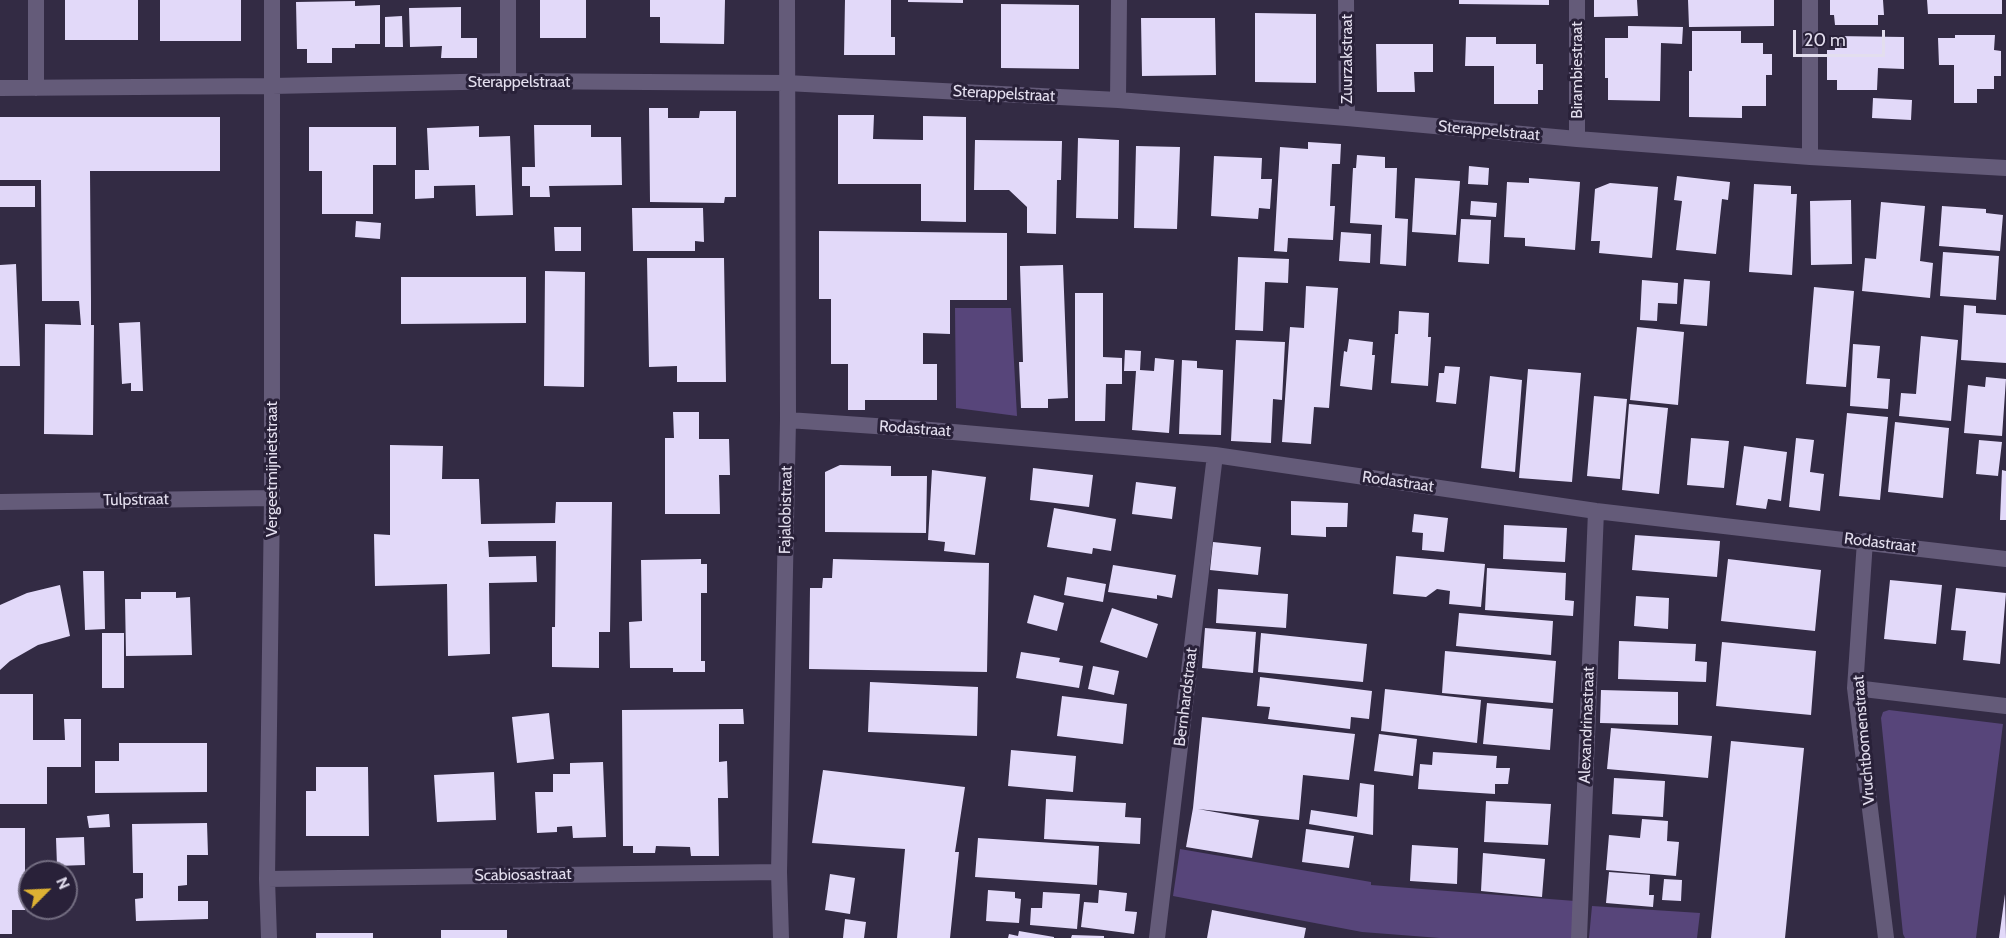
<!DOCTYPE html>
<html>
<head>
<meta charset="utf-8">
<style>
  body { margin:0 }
  #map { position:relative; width:2006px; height:938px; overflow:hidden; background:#332b44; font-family:Cabin,sans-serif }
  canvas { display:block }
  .north { position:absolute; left:18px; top:860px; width:60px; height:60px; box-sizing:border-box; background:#292139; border:2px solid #736d81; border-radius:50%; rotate:66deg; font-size:16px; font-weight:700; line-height:24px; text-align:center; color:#e3deee }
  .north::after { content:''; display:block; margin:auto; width:21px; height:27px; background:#ddb133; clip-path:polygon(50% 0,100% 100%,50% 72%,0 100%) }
  .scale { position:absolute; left:1793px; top:30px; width:92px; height:27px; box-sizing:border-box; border:3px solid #e3deee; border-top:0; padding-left:8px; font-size:18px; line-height:21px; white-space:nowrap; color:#e3deee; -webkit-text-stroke:4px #292139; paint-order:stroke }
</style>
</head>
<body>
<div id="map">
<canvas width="2006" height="938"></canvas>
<div class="north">N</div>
<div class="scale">20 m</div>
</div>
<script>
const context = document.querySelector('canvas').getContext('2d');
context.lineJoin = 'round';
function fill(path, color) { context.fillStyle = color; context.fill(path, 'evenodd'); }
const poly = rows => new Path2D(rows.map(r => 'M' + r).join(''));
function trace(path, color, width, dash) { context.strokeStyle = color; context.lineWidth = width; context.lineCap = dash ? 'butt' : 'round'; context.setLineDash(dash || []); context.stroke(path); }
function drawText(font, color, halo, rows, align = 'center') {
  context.font = font + ' Cabin,sans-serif'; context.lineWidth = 6; context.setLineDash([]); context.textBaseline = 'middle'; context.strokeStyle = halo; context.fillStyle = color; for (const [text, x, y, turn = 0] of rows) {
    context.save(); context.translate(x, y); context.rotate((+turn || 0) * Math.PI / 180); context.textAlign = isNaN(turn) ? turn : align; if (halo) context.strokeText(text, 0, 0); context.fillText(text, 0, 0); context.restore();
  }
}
const green = poly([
  [955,308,1011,308,1017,416,956,408],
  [1889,710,2003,724,1976,938,1905,938,1903,934,1881,718,1883,712],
  [1180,849,1371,882,1371,885,1575,901,1572,938,1440,938,1362,932,1173,896],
  [1592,906,1700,913,1697,938,1589,938]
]);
const building = poly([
  [65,0,138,0,138,40,65,40],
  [160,0,241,0,241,41,160,41],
  [540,0,586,0,586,38,540,38],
  [650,0,725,0,724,44,660,43,660,17,650,17],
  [845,0,891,0,891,37,895,37,895,55,844,55],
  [908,0,963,0,963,3,908,2],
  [1459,0,1549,0,1549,5,1459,4],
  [1594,0,1637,0,1638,16,1594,17],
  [1688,0,1774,0,1774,26,1689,27],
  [1830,0,1883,0,1884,15,1878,15,1878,25,1835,25,1834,15,1830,15],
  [1927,0,2002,0,2002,14,1928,14],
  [355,1,355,6,380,5,380,44,355,44,355,48,332,48,332,63,307,63,307,49,297,49,296,2],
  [1001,4,1079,5,1079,69,1001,68],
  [461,7,461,38,477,38,477,58,441,58,442,46,410,47,409,8],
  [1255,13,1316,14,1316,83,1255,82],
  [402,16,403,47,385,47,385,17],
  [1141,18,1215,18,1216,75,1142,76],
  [1628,26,1683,27,1682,44,1661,43,1660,101,1608,100,1608,78,1605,78,1605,38,1628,38],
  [1692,31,1741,31,1741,43,1763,43,1763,54,1772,54,1772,75,1766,75,1766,106,1742,106,1742,118,1689,117,1689,71,1692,71],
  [1955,35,1995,35,1994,50,2001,51,2001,76,1994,76,1994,89,1977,89,1977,103,1954,103,1954,65,1939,65,1938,38,1955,38],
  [1835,36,1904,37,1904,69,1878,68,1877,90,1837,90,1837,80,1827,80,1827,50,1835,50],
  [1466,37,1496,37,1496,44,1536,44,1536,64,1543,64,1543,90,1538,90,1538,104,1494,104,1494,66,1465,66],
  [1376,44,1433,44,1433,72,1414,72,1415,92,1377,92],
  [1873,98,1912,100,1911,120,1872,118],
  [649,108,668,108,668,118,699,118,700,111,736,111,736,197,725,197,724,203,650,202],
  [838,115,874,115,873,139,923,140,923,116,966,117,966,222,921,221,921,184,838,184],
  [0,117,220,117,220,171,90,171,91,301,91,325,94,325,93,435,44,434,45,324,81,325,79,301,42,301,41,180,0,180],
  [534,125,591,125,591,137,621,137,622,185,549,186,550,197,530,197,530,186,522,186,522,167,535,167],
  [479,126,479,137,510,136,513,215,476,216,475,185,434,186,434,198,415,199,415,170,429,170,427,128],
  [309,127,396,127,396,165,373,165,373,214,322,214,322,171,309,171],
  [1078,138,1119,140,1118,219,1076,218],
  [975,140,1062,141,1061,180,1057,180,1056,234,1027,233,1027,207,1009,190,974,190],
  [1308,142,1341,144,1340,164,1332,164,1330,206,1335,206,1333,240,1288,238,1287,252,1274,251,1280,147,1308,149],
  [1136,146,1180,147,1177,229,1134,228],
  [1357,155,1385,157,1385,168,1397,168,1395,218,1408,219,1406,266,1380,264,1382,225,1350,223,1353,168,1356,168],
  [1214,156,1262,158,1261,179,1272,179,1270,209,1259,208,1258,219,1211,216],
  [1469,166,1489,168,1488,185,1468,184],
  [1677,176,1730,182,1728,200,1722,199,1716,254,1676,250,1682,201,1674,200],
  [1415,178,1460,181,1456,235,1412,232],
  [1529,178,1580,182,1575,250,1525,246,1525,238,1504,237,1507,182,1529,183],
  [1610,183,1658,187,1652,258,1599,253,1600,241,1591,241,1595,189],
  [1754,184,1791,186,1791,194,1797,194,1792,275,1749,272],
  [0,186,35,186,35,207,0,207],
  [1851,200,1852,264,1811,265,1810,201],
  [1471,201,1497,203,1496,217,1470,215],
  [1881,202,1925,206,1920,261,1933,263,1930,298,1862,291,1865,258,1876,259],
  [1942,206,1986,209,1986,213,2003,215,2000,251,1939,246],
  [632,208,703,208,704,242,695,241,695,251,633,251],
  [1461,219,1491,220,1489,264,1458,262],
  [356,221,381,223,380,239,355,237],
  [554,227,581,227,581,251,555,251],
  [819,231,1007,233,1007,300,950,300,950,334,923,333,923,364,937,364,937,400,865,400,865,410,848,410,848,364,831,364,831,299,819,299],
  [1341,232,1371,234,1370,263,1339,261],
  [1943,252,1999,256,1996,300,1940,296],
  [1238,257,1289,259,1288,283,1265,282,1263,331,1235,330],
  [647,258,724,258,726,382,677,382,677,366,649,367],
  [16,264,20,366,0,366,0,265],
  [1063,265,1068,398,1048,399,1048,408,1021,408,1019,362,1023,362,1020,266],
  [545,271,585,272,584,387,544,386],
  [401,277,526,277,526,323,401,324],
  [1684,279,1710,281,1707,326,1680,324],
  [1642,280,1678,283,1677,304,1658,303,1657,321,1640,320],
  [1306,286,1338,288,1329,408,1314,407,1311,444,1282,442,1290,327,1304,328],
  [1814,287,1854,291,1846,387,1806,384],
  [1075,293,1103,293,1103,357,1122,358,1122,384,1106,384,1105,421,1075,421],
  [1964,305,1976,306,1976,313,2006,315,2006,363,1961,360],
  [1399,311,1429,313,1428,337,1431,337,1428,386,1391,383,1395,334,1398,334],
  [140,322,143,391,131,391,131,383,122,384,119,323],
  [1637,327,1684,332,1678,405,1630,400],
  [1921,336,1958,340,1951,421,1899,416,1901,393,1916,394],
  [1349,339,1373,342,1372,355,1375,355,1372,390,1340,386,1344,351,1347,352],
  [1236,340,1285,342,1282,400,1273,399,1271,443,1231,441],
  [1853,344,1880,346,1877,378,1890,379,1888,409,1850,406],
  [1125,350,1141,351,1140,370,1154,371,1155,358,1174,360,1169,433,1132,430,1136,371,1124,371],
  [1182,360,1197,361,1197,368,1223,370,1221,435,1179,434],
  [1445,366,1460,367,1456,404,1436,402,1439,373,1444,373],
  [1528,369,1581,373,1572,482,1519,478],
  [1490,376,1522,380,1515,472,1481,468],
  [1986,377,2006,379,2002,436,1964,433,1968,385,1985,387],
  [1594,396,1627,399,1620,479,1587,476],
  [1629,404,1668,408,1659,494,1622,490],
  [673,412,699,412,699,439,729,439,730,475,719,475,720,514,665,514,665,438,674,438],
  [1847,413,1888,417,1880,500,1839,496],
  [1895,422,1949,428,1943,498,1888,492],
  [1691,438,1729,441,1724,488,1687,485],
  [1796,438,1814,440,1810,472,1824,474,1820,511,1789,507],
  [1979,440,2002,442,1998,476,1976,474],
  [390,445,443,446,442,479,479,479,481,524,555,523,556,502,612,502,610,632,599,632,599,668,552,667,552,627,555,627,556,541,488,541,489,557,536,556,537,582,489,583,490,654,448,656,447,584,375,586,374,534,390,535],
  [1744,446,1787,452,1781,501,1768,499,1766,509,1736,505],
  [840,465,891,466,891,476,927,476,926,533,825,532,825,472],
  [1033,468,1093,475,1089,507,1030,500],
  [932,470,986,477,975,555,944,551,945,542,928,540],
  [2002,470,2006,471,2006,520,2000,520],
  [1136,482,1176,487,1172,519,1132,514],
  [1291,501,1348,503,1347,527,1326,527,1326,537,1291,535],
  [1054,508,1116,519,1111,551,1093,548,1092,554,1047,547],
  [1414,514,1448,518,1444,552,1422,550,1423,533,1412,532],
  [1504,525,1567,528,1565,562,1503,559],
  [1635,535,1720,541,1717,577,1632,570],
  [1213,542,1261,547,1258,575,1210,570],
  [1396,556,1485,564,1481,607,1449,604,1450,591,1437,589,1426,597,1393,594],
  [701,559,701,564,707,564,707,593,701,593,701,661,705,661,705,672,673,672,673,668,630,668,629,622,642,621,641,560],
  [833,559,989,563,987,672,809,669,810,588,822,588,823,578,832,578],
  [1728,559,1821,570,1815,631,1721,621],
  [1113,565,1176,575,1172,598,1157,595,1157,599,1108,592],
  [1487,568,1566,573,1565,600,1574,601,1573,616,1485,610],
  [83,571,104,571,105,629,85,630],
  [1067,577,1106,584,1103,602,1064,595],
  [1890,580,1942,585,1936,644,1884,639],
  [60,585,70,636,38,645,10,661,0,670,0,605,27,593],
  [1956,588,2006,593,2000,664,1963,660,1966,631,1951,630],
  [1218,589,1288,594,1286,628,1216,623],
  [141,592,176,592,176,598,190,597,192,655,126,656,125,599,141,599],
  [1034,595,1064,603,1057,631,1027,623],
  [1636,596,1669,598,1668,629,1634,626],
  [1112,608,1158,624,1147,658,1100,642],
  [1459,613,1553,621,1551,655,1456,646],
  [1205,628,1256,632,1253,673,1202,668],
  [102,633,124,633,124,688,102,688],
  [1261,633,1367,644,1363,682,1258,672],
  [1619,641,1696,644,1695,661,1707,662,1706,682,1618,679],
  [1722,642,1816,651,1811,715,1716,706],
  [1445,651,1556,661,1553,703,1442,693],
  [1021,652,1060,658,1059,662,1083,666,1079,688,1016,678],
  [1093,666,1119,671,1114,695,1088,689],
  [1260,677,1372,691,1369,719,1351,717,1350,729,1268,719,1270,707,1257,706],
  [870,682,978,687,977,736,868,732],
  [1385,689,1481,700,1477,743,1381,731],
  [1601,690,1678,692,1678,725,1600,723],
  [0,694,33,694,33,740,65,740,64,719,81,719,81,767,47,767,47,804,0,804],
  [1062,696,1127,704,1123,744,1057,736],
  [1487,703,1553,709,1550,750,1483,744],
  [743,709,744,724,719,724,719,762,727,761,728,798,718,798,719,856,691,856,690,847,656,846,655,853,633,853,633,846,623,846,622,710],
  [549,713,554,759,517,763,512,717],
  [1202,717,1355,734,1349,780,1303,775,1299,820,1198,809,1259,820,1252,858,1186,847,1193,808],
  [1611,728,1712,736,1708,778,1607,769],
  [1379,734,1417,739,1413,776,1374,771],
  [1731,741,1804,748,1785,938,1711,938],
  [119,743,207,743,207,792,95,793,95,761,119,761],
  [1011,750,1076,756,1073,792,1008,786],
  [1433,752,1497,756,1496,768,1510,768,1508,784,1495,784,1495,794,1418,789,1420,764,1432,765],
  [603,762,606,837,573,838,572,826,557,827,557,832,537,833,535,792,553,792,553,774,570,774,570,763],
  [316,767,368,767,369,836,306,836,306,791,316,791],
  [823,770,965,787,955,852,959,852,950,938,897,938,905,849,812,843],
  [494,772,496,820,437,822,434,775],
  [1614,778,1665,781,1663,817,1612,814],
  [1360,783,1374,785,1373,835,1309,824,1311,810,1357,817],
  [1046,799,1126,803,1125,817,1141,818,1140,844,1044,839],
  [1486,801,1551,804,1548,845,1484,842],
  [109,814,110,827,89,828,87,816],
  [1642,819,1668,821,1667,841,1679,842,1676,876,1606,870,1609,835,1640,838],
  [207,823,208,855,187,855,187,885,178,886,178,901,208,901,208,919,136,921,135,899,143,898,143,873,133,873,132,824],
  [0,828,25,828,25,910,12,910,12,934,0,934],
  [1306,829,1354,836,1349,868,1302,862],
  [84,837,85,865,57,866,56,838],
  [978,838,1099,846,1097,885,975,877],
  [1412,845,1458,848,1457,884,1410,881],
  [1483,853,1545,859,1542,897,1481,891],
  [1609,872,1650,875,1649,895,1654,895,1653,907,1606,903],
  [830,874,855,878,850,914,825,910],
  [1664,879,1682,880,1681,901,1662,900],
  [988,890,1015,892,1015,898,1021,899,1019,923,986,921],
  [1099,890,1127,893,1125,911,1137,912,1134,934,1081,927,1084,902,1098,903],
  [1043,892,1080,894,1077,929,1030,925,1031,908,1042,908],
  [2005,894,2006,938,1999,938],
  [1212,910,1306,928,1304,938,1207,938],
  [845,919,866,922,864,938,843,938],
  [441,930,507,930,507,938,441,938],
  [1019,931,1054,937,1054,938,1008,938,1009,934,1018,936],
  [316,933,373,933,373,938,316,938],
  [1072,935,1104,936,1104,938,1071,938]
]);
const minor = poly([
  [508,0,508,81],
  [1346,0,1347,118],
  [1810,0,1810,157],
  [0,88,272,86,508,81,786,83,1118,100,1347,118,1577,139,1810,157,2006,168],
  [36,88,36,0],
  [1118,100,1119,0],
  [1577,139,1577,0],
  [788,420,919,429,1215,455,1596,511,2006,559],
  [0,502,272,498],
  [1865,541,1855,688,1886,938],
  [1855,688,2006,706],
  [267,879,779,872],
  [269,938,267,879,272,498,272,0],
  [781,938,779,872,788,420,787,0],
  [1157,938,1215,455],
  [1579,938,1596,511]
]);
const streetNames = [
  ["Zuurzakstraat",1347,59,-90],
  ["Birambiestraat",1577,70,-90],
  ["Sterappelstraat",519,82],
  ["Sterappelstraat",1004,94,3],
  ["Sterappelstraat",1489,131,5],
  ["Rodastraat",915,429,4],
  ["Vergeetmijnietstraat",272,469,-90],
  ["Rodastraat",1398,482,8],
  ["Tulpstraat",136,500,-1],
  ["Fajalobistraat",786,510,-89],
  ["Rodastraat",1880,543,7],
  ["Bernhardstraat",1186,697,-83],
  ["Alexandrinastraat",1587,725,-88],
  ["Vruchtbomenstraat",1864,740,-95],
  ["Scabiosastraat",523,875,-1]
];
fill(green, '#57457a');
fill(building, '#e2d9f9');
trace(minor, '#645b79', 16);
drawText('16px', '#e3deee', '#292139', streetNames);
</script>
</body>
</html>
